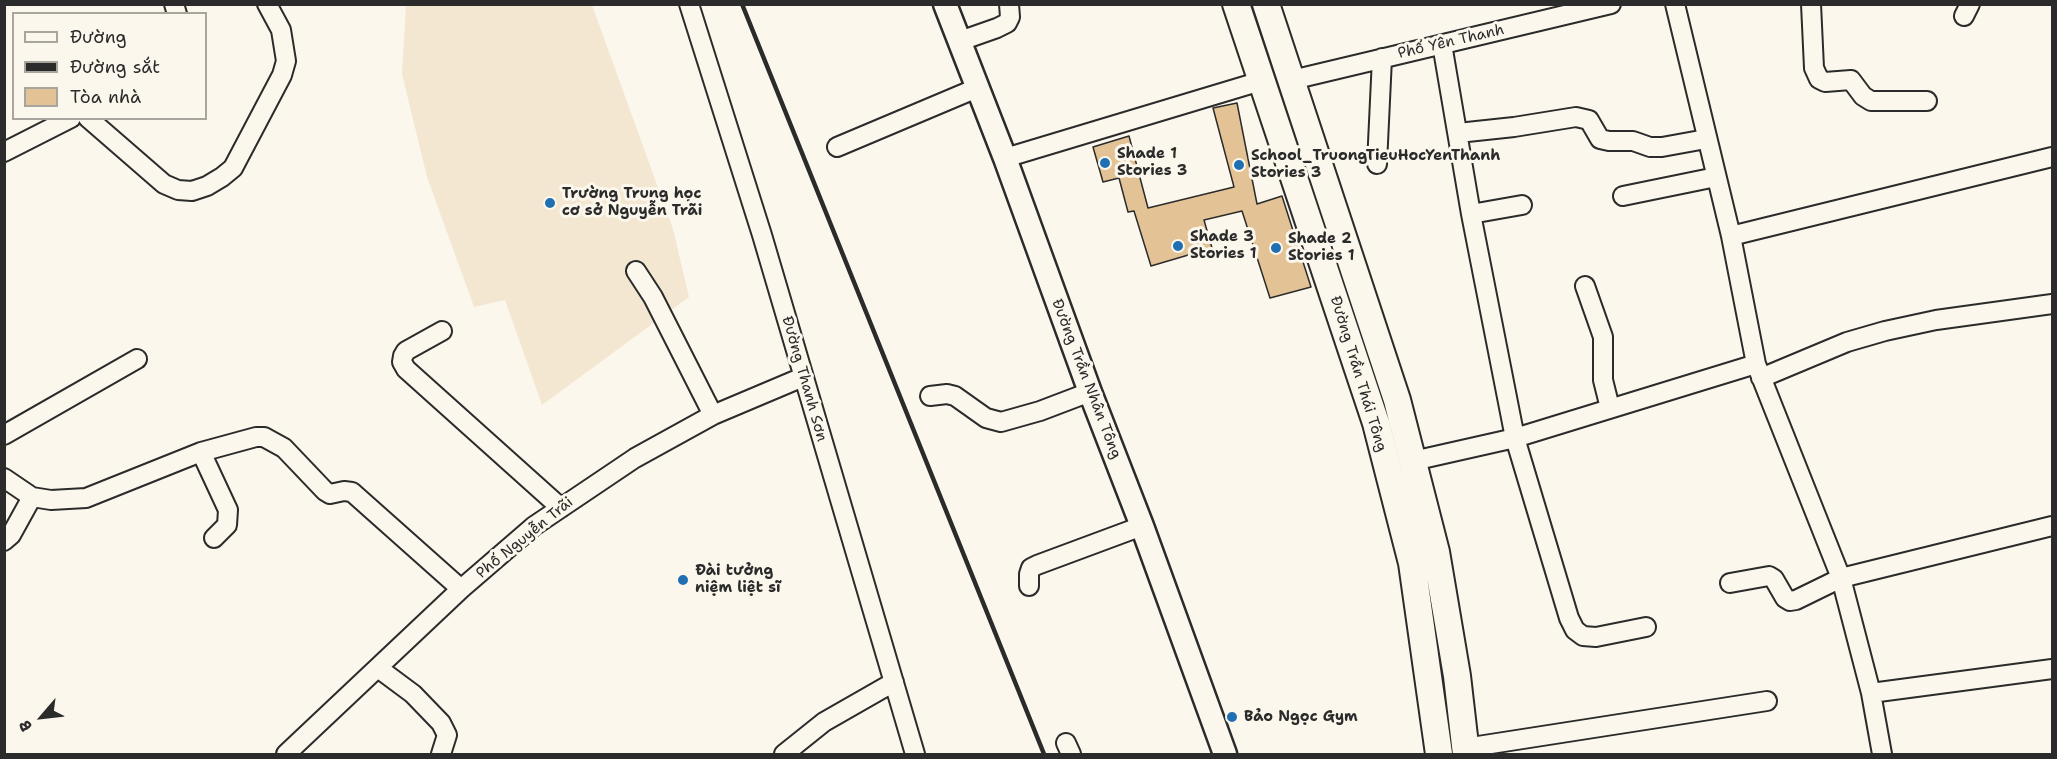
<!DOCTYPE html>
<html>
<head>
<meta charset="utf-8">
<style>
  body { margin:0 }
  #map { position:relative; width:2057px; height:759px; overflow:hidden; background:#fbf7ec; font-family:"Shantell Sans",sans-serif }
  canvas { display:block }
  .frame { position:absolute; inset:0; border:6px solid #2b2b2b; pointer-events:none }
  .legend { position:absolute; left:12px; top:12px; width:195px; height:108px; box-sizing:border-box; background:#fbf7ec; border:2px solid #a8a59f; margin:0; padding:8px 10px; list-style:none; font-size:18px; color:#2b2b2b }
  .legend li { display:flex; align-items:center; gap:12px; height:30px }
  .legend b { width:30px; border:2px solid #a8a59f }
  .north { position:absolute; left:12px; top:687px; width:60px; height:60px; -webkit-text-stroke:4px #fbf7ec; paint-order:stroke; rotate:242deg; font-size:16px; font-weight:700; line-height:24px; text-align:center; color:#2b2b2b }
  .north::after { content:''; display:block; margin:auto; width:21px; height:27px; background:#2b2b2b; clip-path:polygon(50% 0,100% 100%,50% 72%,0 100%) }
</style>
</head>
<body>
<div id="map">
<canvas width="2057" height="759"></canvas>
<div class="frame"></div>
<ul class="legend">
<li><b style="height:8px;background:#fbf7ec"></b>Đường</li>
<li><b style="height:8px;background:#2b2b2b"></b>Đường sắt</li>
<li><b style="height:16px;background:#e3c396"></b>Tòa nhà</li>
</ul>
<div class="north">B</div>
</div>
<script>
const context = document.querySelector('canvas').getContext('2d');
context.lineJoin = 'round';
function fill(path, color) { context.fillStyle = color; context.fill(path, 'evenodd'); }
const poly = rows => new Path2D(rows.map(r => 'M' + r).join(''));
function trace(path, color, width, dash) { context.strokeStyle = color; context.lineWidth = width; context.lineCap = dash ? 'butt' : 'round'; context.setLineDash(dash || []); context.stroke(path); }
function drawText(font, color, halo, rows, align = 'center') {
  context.font = font + ' "Shantell Sans",sans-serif'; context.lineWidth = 6; context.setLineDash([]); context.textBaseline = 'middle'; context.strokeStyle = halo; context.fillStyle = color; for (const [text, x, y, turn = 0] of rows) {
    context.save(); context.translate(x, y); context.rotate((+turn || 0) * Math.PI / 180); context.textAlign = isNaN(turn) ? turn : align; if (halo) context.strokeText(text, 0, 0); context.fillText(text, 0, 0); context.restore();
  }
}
const built = poly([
  [406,5,592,5,673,229,689,297,542,405,505,300,474,307,427,177,402,74]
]);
const building = poly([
  [1237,103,1257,204,1282,196,1311,287,1270,298,1242,211,1204,220,1212,248,1151,266,1134,211,1128,212,1119,178,1103,182,1093,147,1129,136,1148,208,1234,187,1213,108,1237,103]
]);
const minor = poly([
  [174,4,177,14],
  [689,4,762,235,915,754],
  [1675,4,1731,236,1756,364,1841,578,1871,693,2052,669],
  [1811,4,1814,68,1819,79,1825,82,1851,80,1863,96,1871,101,1927,101],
  [1964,16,1970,4],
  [960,41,997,28,1007,23,1010,17,1009,4],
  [1442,44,1471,214,1515,438,1569,618,1575,630,1583,636,1596,637,1646,627],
  [1292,80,1611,4],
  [88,118,164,184,178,190,192,191,207,186,222,177,233,168,282,75,286,61,281,30,267,4],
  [1458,133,1514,127,1576,117,1589,120,1600,139,1609,141,1633,141,1650,147,1662,147,1706,139],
  [837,147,977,88],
  [4,152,71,118],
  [1005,158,1261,81],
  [1377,164,1382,58],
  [1623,196,1716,177],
  [1471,214,1522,205],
  [1731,236,2052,157],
  [636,271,653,297,713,415],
  [1585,286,1603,337,1603,380,1610,408],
  [442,331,406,351,403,356,402,362,406,369,561,508],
  [1761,378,1847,342,1885,331,1936,320,2052,304],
  [930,396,947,394,955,396,986,418,1001,422,1040,411,1090,392],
  [4,435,137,359],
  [201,452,228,510,227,525,214,538],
  [1413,461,1515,438,1756,364],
  [4,478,32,497,51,500,86,498,201,452,256,437,264,437,284,448,325,491,330,494,344,491,352,492,461,589],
  [4,541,11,535,32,497],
  [1730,583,1769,576,1774,579,1785,598,1790,601,1796,600,1841,578,2052,526],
  [1029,586,1029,574,1031,568,1037,565,1142,526],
  [378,668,413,694,441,723,447,735,441,754],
  [1871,693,1882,754],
  [1066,743,1071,754],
  [1465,748,1767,701],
  [286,754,461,589,534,526,635,458,713,415,803,377],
  [784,754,824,722,894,682]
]);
const major = poly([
  [945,4,1005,158,1090,392,1142,526,1225,754]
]);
const highway = poly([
  [1236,4,1376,423,1412,563,1439,754],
  [1266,4,1397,400,1436,552,1457,676,1466,754]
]);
const rail = poly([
  [742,4,1044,754]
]);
const markers = [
  [1105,163,6,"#1f6fb2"],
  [1239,165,6,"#1f6fb2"],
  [550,203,6,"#1f6fb2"],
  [1178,246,6,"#1f6fb2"],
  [1276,248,6,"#1f6fb2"],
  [683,580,6,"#1f6fb2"],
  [1232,717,6,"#1f6fb2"]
];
const streetNames = [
  ["Phố Yên Thanh",1451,42,-13],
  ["Đường Trần Thái Tông",1358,374,73],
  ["Đường Thanh Sơn",804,379,74],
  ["Đường Trần Nhân Tông",1086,379,69],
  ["Phố Nguyễn Trãi",525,538,-39]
];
const poiNames = [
  ["Shade 1",1117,154],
  ["Stories 3",1117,171],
  ["School_TruongTieuHocYenThanh",1251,156],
  ["Stories 3",1251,173],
  ["Trường Trung học",562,194],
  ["cơ sở Nguyễn Trãi",562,211],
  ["Shade 3",1190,237],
  ["Stories 1",1190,254],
  ["Shade 2",1288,239],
  ["Stories 1",1288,256],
  ["Đài tưởng",695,571],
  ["niệm liệt sĩ",695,588],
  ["Bảo Ngọc Gym",1244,717]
];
fill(built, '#f4e7d2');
fill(building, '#e3c396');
trace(building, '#2b2b2b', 1.5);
trace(minor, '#2b2b2b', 22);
trace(major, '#2b2b2b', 27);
trace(highway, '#2b2b2b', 30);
trace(minor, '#fbf7ec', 18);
trace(major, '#fbf7ec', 22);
trace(highway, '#fbf7ec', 26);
trace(rail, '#2b2b2b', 4.5);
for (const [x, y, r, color] of markers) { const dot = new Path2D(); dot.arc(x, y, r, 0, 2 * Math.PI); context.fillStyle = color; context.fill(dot); trace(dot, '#fbf7ec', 2); }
drawText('15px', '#2b2b2b', '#fbf7ec', streetNames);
drawText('bold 15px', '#2b2b2b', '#fbf7ec', poiNames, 'left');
</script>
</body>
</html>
